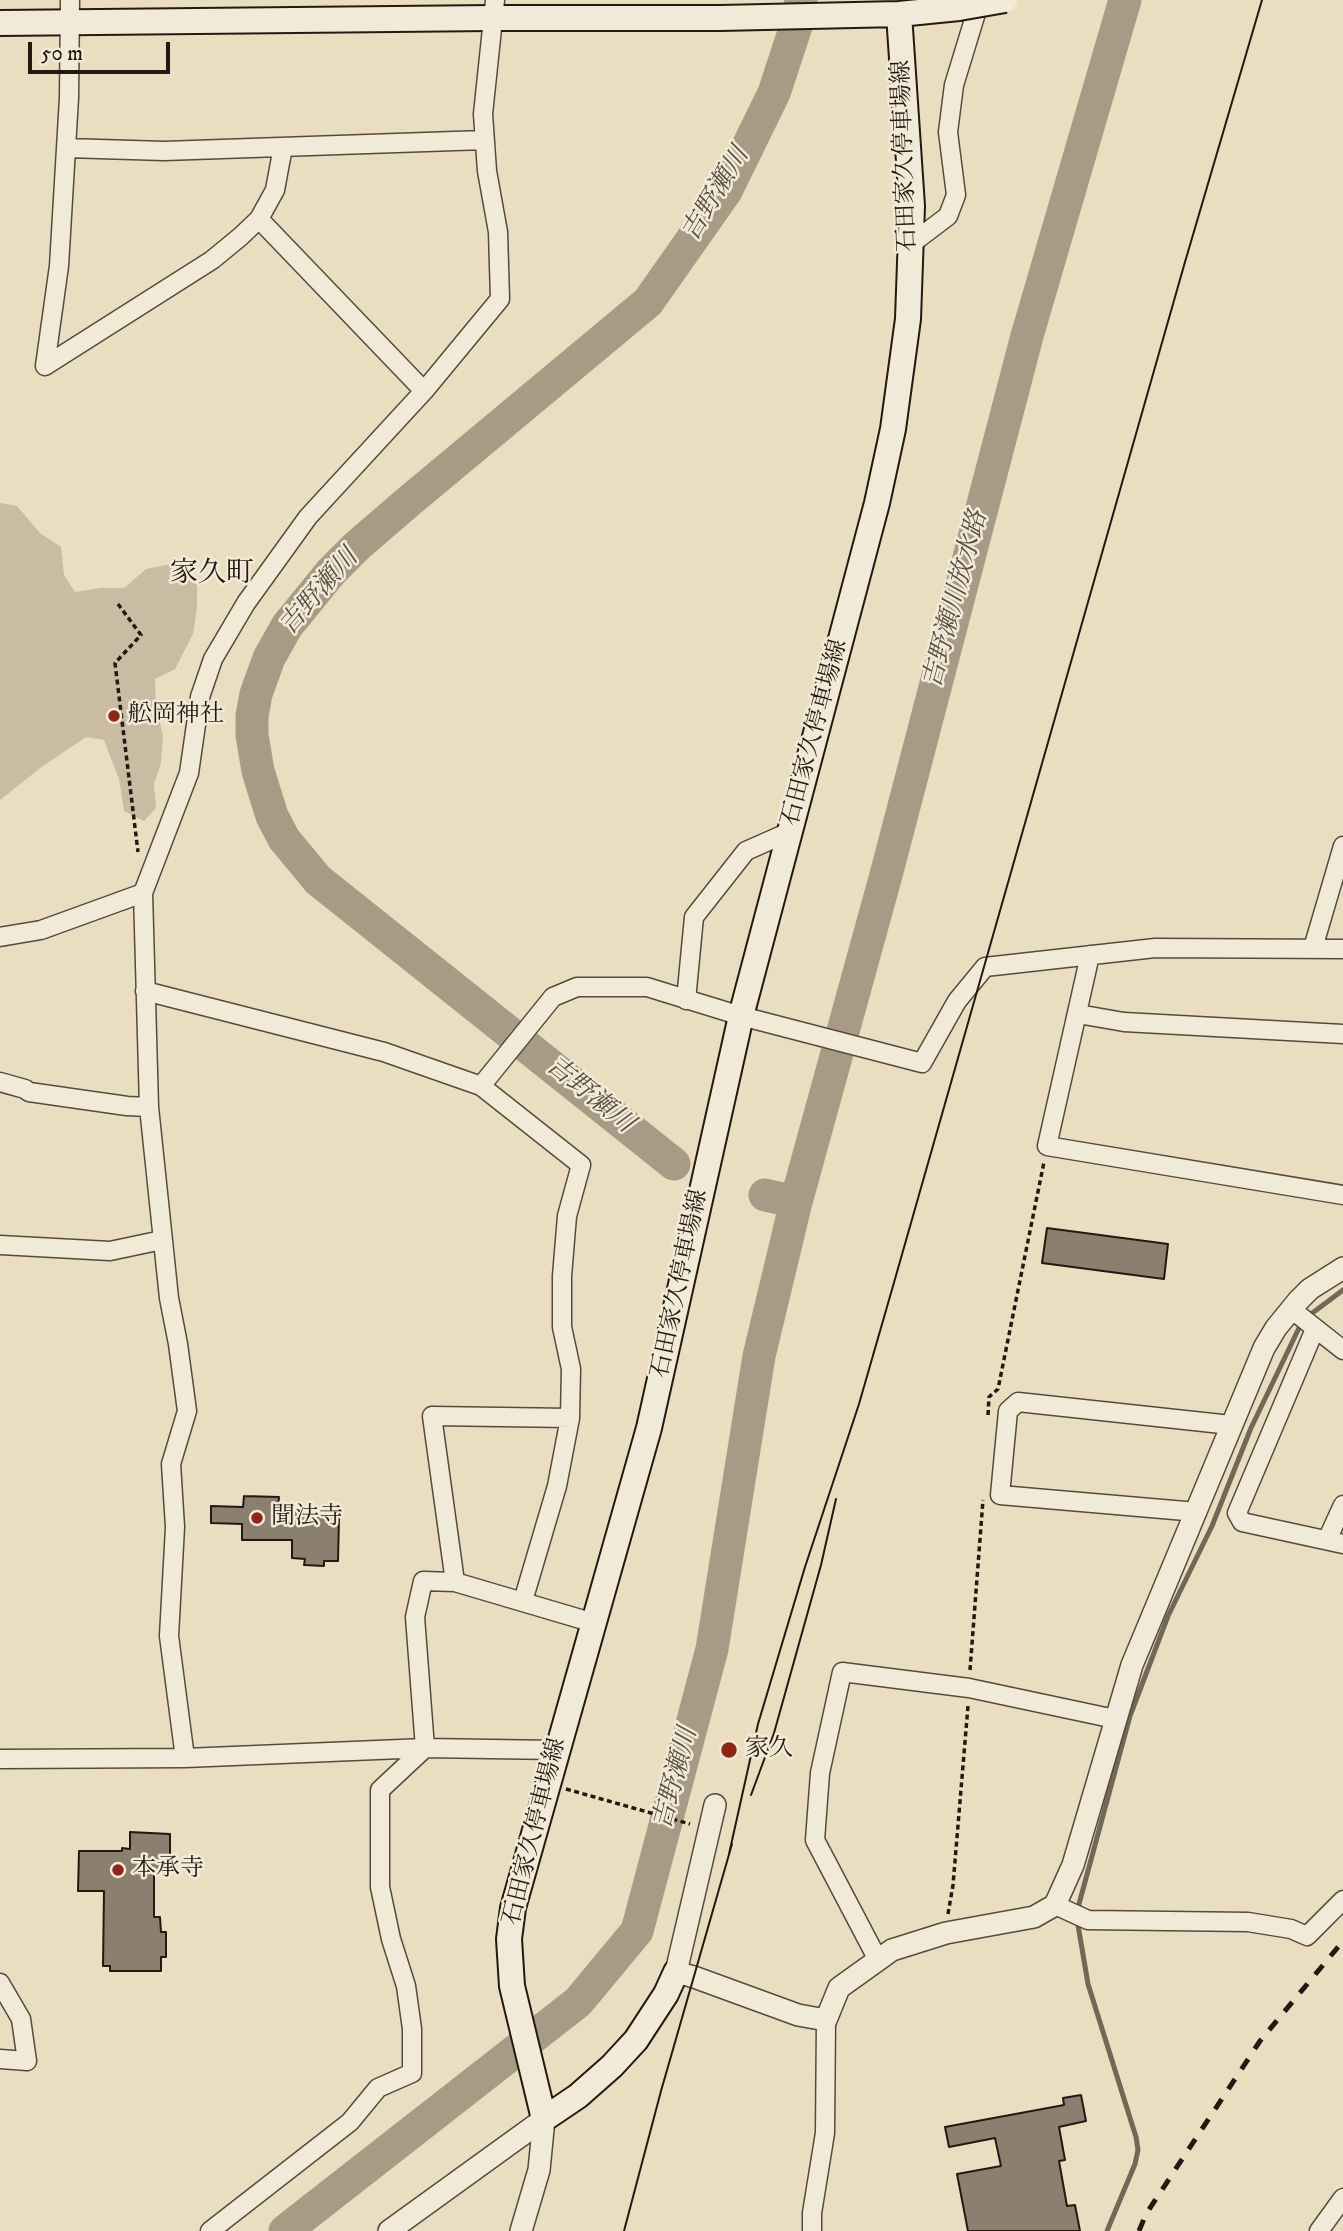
<!DOCTYPE html>
<html>
<head>
<meta charset="utf-8">
<style>
  body { margin:0 }
  #map { position:relative; width:1343px; height:2231px; overflow:hidden; background:#eadec0; font-family:"IM FELL DW Pica",serif }
  canvas { display:block }
  .scale { position:absolute; left:28px; top:42px; width:142px; height:32px; box-sizing:border-box; border:4px solid #251813; border-top:0; padding-left:9px; font-size:21px; line-height:24px; white-space:nowrap; color:#251813; -webkit-text-stroke:5px #f1ead6; paint-order:stroke }
</style>
</head>
<body>
<div id="map">
<canvas width="1343" height="2231"></canvas>
<div class="scale">50 m</div>
</div>
<script>
const context = document.querySelector('canvas').getContext('2d');
context.lineJoin = 'round';
function fill(path, color) { context.fillStyle = color; context.fill(path, 'evenodd'); }
const poly = rows => new Path2D(rows.map(r => 'M' + r).join(''));
function trace(path, color, width, dash) { context.strokeStyle = color; context.lineWidth = width; context.lineCap = dash ? 'butt' : 'round'; context.setLineDash(dash || []); context.stroke(path); }
function drawText(font, color, halo, rows, align = 'center') {
  context.font = font + ' "IM FELL DW Pica","Noto Serif JP",serif'; context.lineWidth = 5; context.setLineDash([]); context.textBaseline = 'middle'; context.strokeStyle = halo; context.fillStyle = color; for (const [text, x, y, turn = 0] of rows) {
    context.save(); context.translate(x, y); context.rotate((+turn || 0) * Math.PI / 180); context.textAlign = isNaN(turn) ? turn : align; if (halo) context.strokeText(text, 0, 0); context.fillText(text, 0, 0); context.restore();
  }
}
const green = poly([
  [0,503,17,506,40,533,61,547,64,575,75,592,100,588,124,588,146,569,172,564,197,582,197,608,193,634,175,669,155,679,156,707,163,736,161,763,154,784,156,808,144,821,124,811,119,779,104,740,86,737,43,766,0,800]
]);
const stream = poly([
  [1107,2231,1135,2164,1138,2150,1136,2137,1088,1984,1078,1925,1079,1904,1130,1716,1168,1616,1212,1526,1251,1428,1299,1328,1311,1314,1343,1290]
]);
const river = poly([
  [674,1164,318,880,284,839,272,816,258,771,252,735,252,716,256,694,269,658,287,626,331,572,357,546,408,502,648,302,726,191,774,93,798,20,801,0],
  [796,1202,886,875,1027,336,1125,0],
  [285,2231,578,2002,637,1931,712,1649,759,1356,796,1202,765,1195]
]);
const building = poly([
  [1047,1228,1168,1244,1164,1279,1042,1263,1047,1228],
  [244,1496,279,1497,278,1507,299,1508,299,1516,339,1517,338,1561,324,1561,324,1566,304,1565,305,1559,292,1558,292,1540,242,1540,242,1524,211,1523,211,1506,243,1507,244,1496],
  [130,1832,170,1834,170,1860,167,1859,166,1872,154,1872,154,1917,160,1917,161,1932,166,1932,166,1957,161,1957,161,1971,110,1971,110,1966,103,1966,104,1891,78,1891,79,1851,122,1851,122,1848,130,1849,130,1832],
  [1081,2095,1086,2121,1059,2127,1065,2160,1059,2161,1067,2206,1075,2205,1080,2231,968,2231,957,2174,1001,2166,995,2138,949,2147,945,2127,1064,2105,1063,2098,1081,2095]
]);
const path = poly([
  [118,604,141,635,115,663,138,852],
  [988,1415,989,1397,998,1389,1044,1162],
  [970,1670,983,1500],
  [566,1789,690,1824],
  [948,1914,953,1885,968,1706]
]);
const minor = poly([
  [70,0,69,98,59,266,45,366,212,260,240,237,259,219,275,190,283,147],
  [67,148,164,151,484,140],
  [259,219,424,391],
  [911,244,948,216,956,195,948,132,954,85,980,0],
  [0,937,41,930,143,893],
  [1313,948,1343,846],
  [1090,955,1047,1146,1343,1195],
  [145,991,384,1052,481,1086,581,1165,567,1216,562,1276,562,1327,571,1369,570,1418,557,1486,523,1601],
  [686,1000,694,917,746,851,789,832],
  [1078,1014,1124,1022,1343,1034],
  [0,1082,25,1089,29,1092,127,1106,149,1107],
  [481,1086,553,997,577,987,647,987,741,1016,922,1063,957,1001,985,967,1155,948,1343,949],
  [0,1245,110,1251,162,1240],
  [1291,1309,1343,1350],
  [1315,1329,1237,1513,1242,1522,1343,1544],
  [1197,1512,1000,1495,1008,1411,1018,1402,1231,1425],
  [1327,1540,1343,1505],
  [455,1582,432,1416,570,1418],
  [185,1758,169,1636,175,1527,171,1464,187,1411,178,1344,169,1298,149,1107,143,893,189,773,200,697,213,659,246,603,308,517,424,391,500,299,498,232,487,171,483,114,495,0],
  [0,1759,185,1758,425,1748,556,1750],
  [1055,1905,1088,1920,1248,1922,1291,1929,1307,1936,1343,1900],
  [878,1960,815,1840,820,1773,842,1672,969,1688,1115,1719],
  [0,1983,21,2019,27,2061,0,2059],
  [210,2231,350,2122,378,2088,412,2073,412,2029,406,1986,391,1939,380,1887,380,1790,425,1748,415,1617,423,1581,455,1582,594,1623],
  [812,2231,812,2213,825,2133,826,2020],
  [1319,2231,1343,2198]
]);
const tertiary = poly([
  [715,1805,676,1972,694,1977,798,2015,826,2020,839,1988,892,1950,946,1933,1034,1917,1055,1905,1073,1865,1132,1665,1264,1348,1276,1328,1298,1301,1310,1289,1343,1268],
  [389,2231,544,2119],
  [521,2231,539,2170,544,2119]
]);
const secondary = poly([
  [0,23,492,18,720,18,899,14,959,8],
  [676,1972,666,1994,636,2040,612,2066,578,2096,544,2119,512,1986,509,1939,513,1908,649,1428,741,1016,877,503,893,429,908,319,912,206,899,14]
]);
const tram = poly([
  [751,1795,774,1733,821,1565,836,1499],
  [729,1854,758,1724,805,1567,859,1404,893,1286,1185,262,1262,0],
  [624,2231,661,2091,732,1844]
]);
const rail = poly([
  [1139,2231,1146,2214,1260,2041,1343,1941]
]);
const secondaryBridge = poly([
  [959,8,1005,0]
]);
const markers = [
  [114,716,7,"#8f2418"],
  [257,1518,7,"#8f2418"],
  [729,1750,9,"#8f2418"],
  [118,1870,7,"#8f2418"]
];
const streetNames = [
  ["石田家久停車場線",906,156,-92],
  ["石田家久停車場線",816,733,-75],
  ["石田家久停車場線",681,1284,-78],
  ["石田家久停車場線",536,1832,-76]
];
const poiNames = [
  ["舩岡神社",128,716],
  ["聞法寺",271,1518],
  ["家久",745,1750],
  ["本承寺",132,1870]
];
const waterNames = [
  ["吉野瀬川",717,195,-59],
  ["吉野瀬川",320,593,-49],
  ["吉野瀬川放水路",957,600,-75],
  ["吉野瀬川",589,1096,39],
  ["吉野瀬川",677,1779,-75]
];
const quarterNames = [
  ["家久町",212,575]
];
fill(green, '#c9bca3');
trace(stream, '#736757', 5);
trace(river, '#a79b85', 33);
fill(building, '#8b7f6d');
trace(building, '#251813', 2);
trace(minor, '#564a3e', 21);
trace(tertiary, '#564a3e', 24);
trace(secondary, '#251813', 28);
trace(path, '#251813', 3.5, [5, 3.5]);
trace(minor, '#f1ead6', 18);
trace(tertiary, '#f1ead6', 21);
trace(secondary, '#f1ead6', 24);
trace(tram, '#251813', 2);
trace(rail, '#251813', 5, [12, 12]);
trace(secondaryBridge, '#251813', 28, []);
trace(secondaryBridge, '#f1ead6', 24);
for (const [x, y, r, color] of markers) { const dot = new Path2D(); dot.arc(x, y, r, 0, 2 * Math.PI); context.fillStyle = color; context.fill(dot); trace(dot, '#f1ead6', 2.5); }
drawText('24px', '#251813', '#f1ead6', streetNames);
drawText('24px', '#251813', '#f1ead6', poiNames, 'left');
drawText('italic 26px', '#594c41', '#f1ead6', waterNames);
drawText('28px', '#251813', '#f1ead6', quarterNames);
</script>
</body>
</html>
